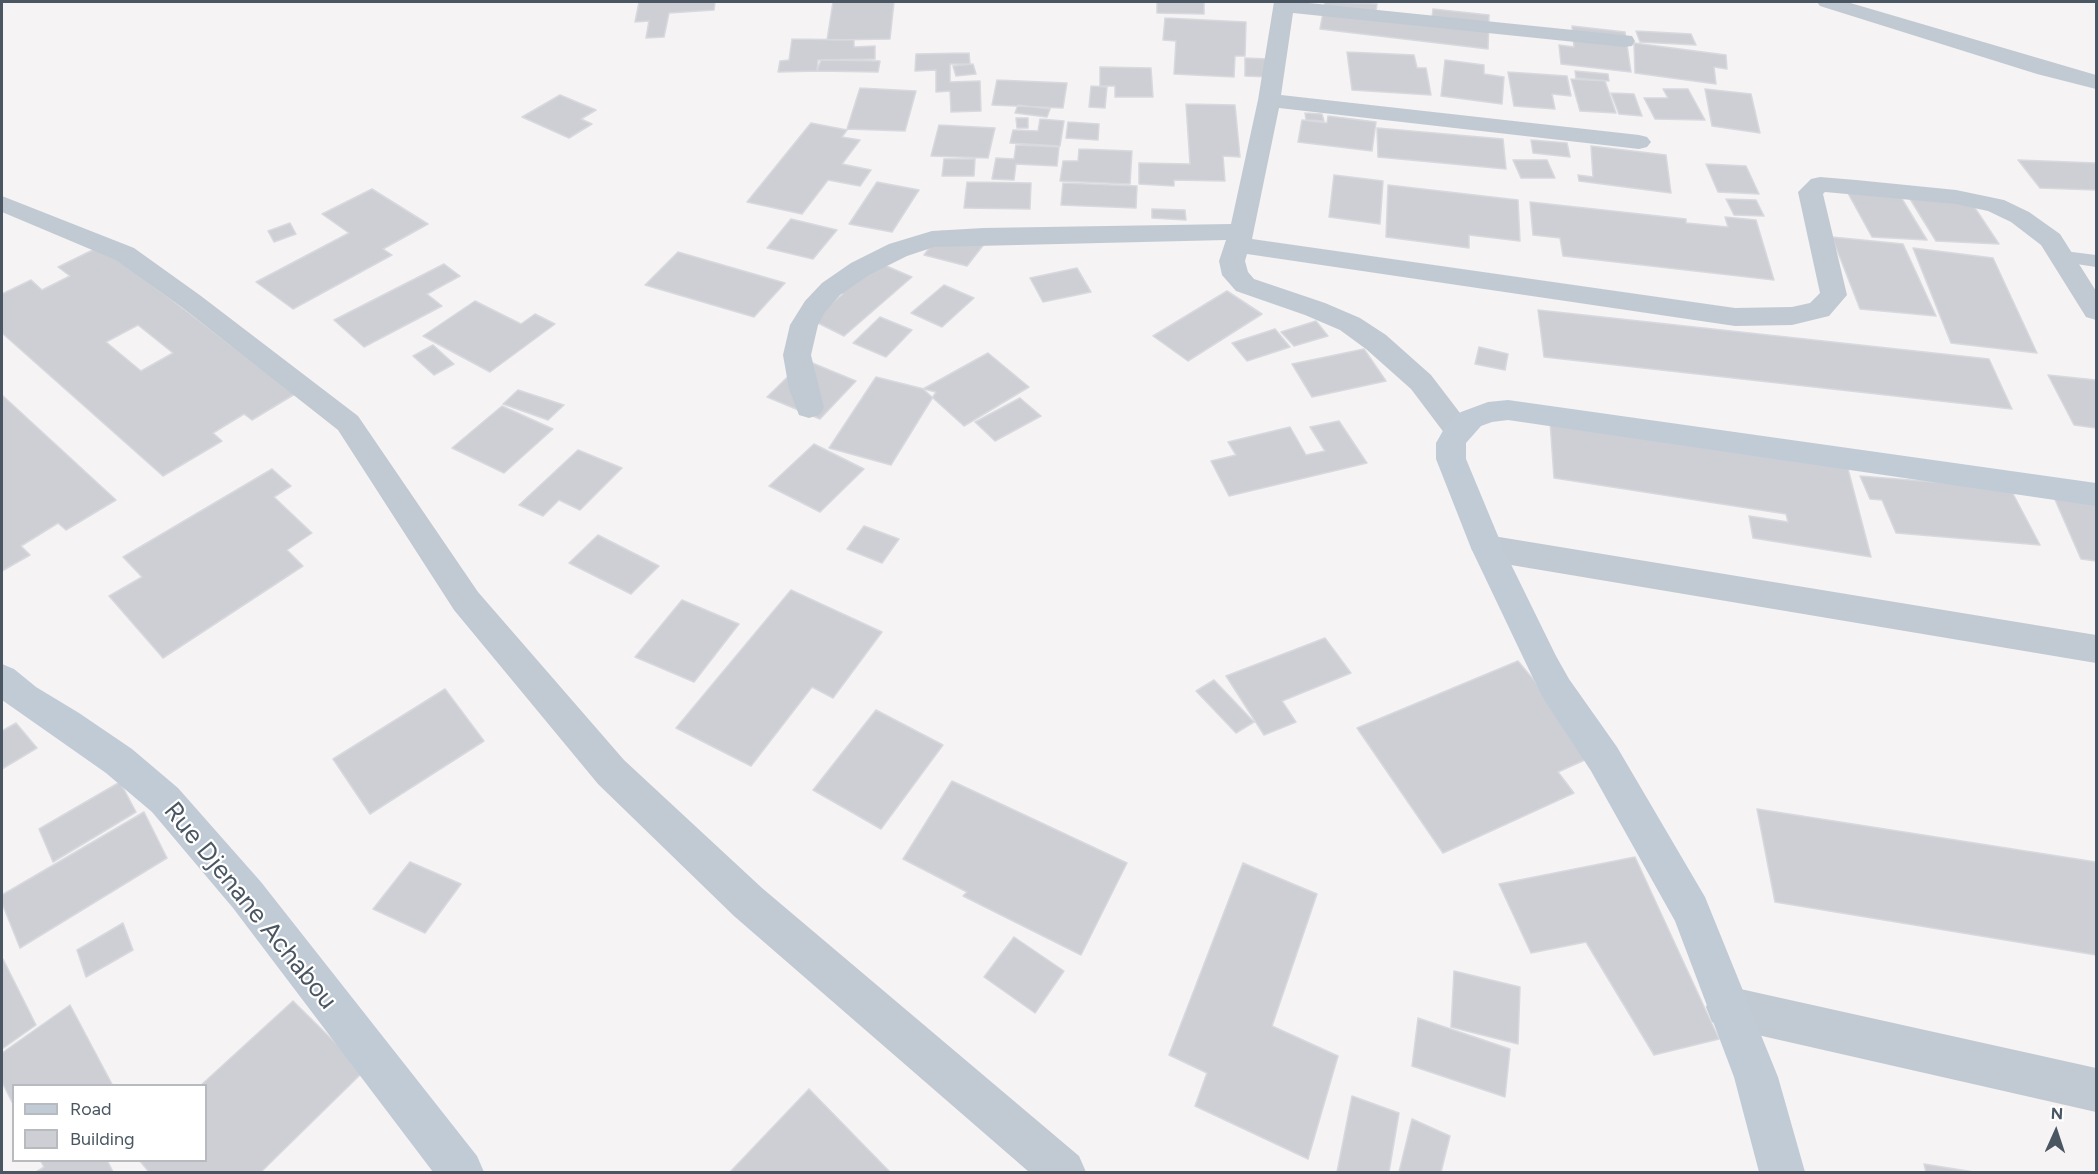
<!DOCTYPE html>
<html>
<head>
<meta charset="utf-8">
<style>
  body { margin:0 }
  #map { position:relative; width:2098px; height:1174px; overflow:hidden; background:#f5f3f3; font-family:Figtree,sans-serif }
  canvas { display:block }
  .frame { position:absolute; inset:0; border:3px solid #4a5661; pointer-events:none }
  .legend { position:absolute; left:12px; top:1084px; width:195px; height:78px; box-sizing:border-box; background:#fff; border:2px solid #b7bbc0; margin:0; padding:8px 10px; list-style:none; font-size:18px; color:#4a5661 }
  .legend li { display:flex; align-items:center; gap:12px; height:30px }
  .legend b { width:30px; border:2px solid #b7bbc0 }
  .north { position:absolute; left:2026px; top:1102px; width:60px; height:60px; -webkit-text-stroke:4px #fff; paint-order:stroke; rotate:3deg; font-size:16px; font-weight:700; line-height:24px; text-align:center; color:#4a5661 }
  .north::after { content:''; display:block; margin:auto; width:21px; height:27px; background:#4a5661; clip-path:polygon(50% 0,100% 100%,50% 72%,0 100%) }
</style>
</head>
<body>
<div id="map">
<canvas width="2098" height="1174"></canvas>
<div class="frame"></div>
<ul class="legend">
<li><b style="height:8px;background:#c1cbd6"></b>Road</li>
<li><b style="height:16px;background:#cdcfd5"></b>Building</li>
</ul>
<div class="north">N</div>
</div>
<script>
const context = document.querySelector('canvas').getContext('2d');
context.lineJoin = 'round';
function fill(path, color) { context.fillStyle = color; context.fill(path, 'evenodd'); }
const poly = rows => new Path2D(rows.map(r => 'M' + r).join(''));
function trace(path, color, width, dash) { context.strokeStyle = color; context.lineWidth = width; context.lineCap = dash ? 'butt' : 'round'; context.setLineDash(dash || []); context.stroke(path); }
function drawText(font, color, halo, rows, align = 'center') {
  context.font = font + ' Figtree,sans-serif'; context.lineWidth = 4.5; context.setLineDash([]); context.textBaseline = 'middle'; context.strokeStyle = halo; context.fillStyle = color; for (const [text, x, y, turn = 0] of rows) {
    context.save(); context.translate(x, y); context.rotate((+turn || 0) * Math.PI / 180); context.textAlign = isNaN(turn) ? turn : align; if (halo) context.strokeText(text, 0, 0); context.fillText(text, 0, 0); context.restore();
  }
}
const building = poly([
  [639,2,715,2,714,10,669,13,664,37,646,38,649,21,635,22,639,2],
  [833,2,894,2,890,39,827,40,833,2],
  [1157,2,1204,2,1204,14,1157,13,1157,2],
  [1325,2,1377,4,1376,11,1432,17,1433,9,1489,15,1488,49,1320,29,1325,2],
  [1165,18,1246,22,1245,56,1235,56,1234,77,1174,74,1176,41,1163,40,1165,18],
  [1572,26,1625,32,1631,72,1561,64,1559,45,1574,47,1572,26],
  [1636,31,1691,34,1696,45,1640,42,1636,31],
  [792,39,854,40,854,47,875,46,875,59,818,60,817,71,778,72,780,61,789,60,792,39],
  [1634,43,1726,55,1727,69,1714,67,1716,84,1635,73,1634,43],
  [1347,52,1414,55,1417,68,1426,68,1431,95,1352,90,1347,52],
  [969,53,970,64,950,64,950,82,980,81,981,111,951,112,950,91,936,92,936,70,915,71,916,54,969,53],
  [1245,58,1269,59,1270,77,1245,76,1245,58],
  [821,60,880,61,878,72,817,71,821,60],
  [1445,60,1484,65,1484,74,1504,77,1502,104,1441,96,1445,60],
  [973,64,976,74,956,76,953,66,973,64],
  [1100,67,1151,68,1153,97,1115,97,1115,86,1100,86,1100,67],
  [1575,71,1608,74,1609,81,1576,78,1575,71],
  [1508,72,1567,76,1571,96,1552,94,1555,109,1514,106,1508,72],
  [1571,79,1605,81,1616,113,1580,111,1571,79],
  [997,80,1067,83,1063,108,992,105,997,80],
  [1091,86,1107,87,1105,108,1089,107,1091,86],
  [860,88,916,91,905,131,847,129,860,88],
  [1663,89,1688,89,1705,120,1655,119,1644,98,1668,98,1663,89],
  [1705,89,1751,94,1760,133,1712,126,1705,89],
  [1611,93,1634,94,1642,116,1619,114,1611,93],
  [560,95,596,110,581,119,592,124,569,138,522,117,560,95],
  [1186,104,1235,105,1240,157,1223,156,1225,181,1174,180,1174,186,1139,184,1139,163,1190,164,1186,104],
  [1018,105,1050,109,1047,117,1015,113,1018,105],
  [1305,113,1322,114,1324,121,1306,120,1305,113],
  [1328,116,1376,122,1372,151,1298,142,1302,120,1327,123,1328,116],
  [1016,118,1028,118,1028,128,1017,128,1016,118],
  [1040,119,1064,121,1060,146,1010,143,1013,130,1038,131,1040,119],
  [1068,122,1099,124,1098,140,1066,138,1068,122],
  [811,123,847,130,842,137,860,140,842,164,871,170,860,186,828,180,802,214,747,202,811,123],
  [939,125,995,128,988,158,931,156,939,125],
  [1377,128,1503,139,1506,169,1378,157,1377,128],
  [1531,140,1567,143,1570,157,1533,153,1531,140],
  [1016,145,1059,147,1057,166,1016,164,1014,180,992,179,996,158,1014,159,1016,145],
  [1591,146,1666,155,1671,193,1579,181,1578,175,1593,177,1591,146],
  [1079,149,1132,151,1130,184,1060,181,1063,161,1078,161,1079,149],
  [944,159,975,159,974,176,942,176,944,159],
  [1513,160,1547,160,1555,178,1521,178,1513,160],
  [2018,160,2096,163,2096,190,2040,188,2018,160],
  [1706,164,1746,166,1759,194,1718,192,1706,164],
  [1334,175,1383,181,1380,224,1329,217,1334,175],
  [877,182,919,190,892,232,849,224,877,182],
  [967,182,1031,183,1030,209,964,208,967,182],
  [1063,183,1137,186,1136,208,1061,205,1063,183],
  [1388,185,1518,200,1520,241,1469,235,1469,248,1386,237,1388,185],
  [1844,186,1896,189,1927,240,1872,237,1844,186],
  [372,189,428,224,383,249,392,255,293,309,256,282,349,233,322,214,372,189],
  [1726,199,1756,200,1764,216,1734,215,1726,199],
  [1910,199,1971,202,1999,244,1936,241,1910,199],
  [1530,202,1686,219,1686,223,1728,227,1725,217,1756,220,1774,280,1563,256,1560,238,1533,235,1530,202],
  [1152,209,1185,210,1186,220,1152,218,1152,209],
  [791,219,837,230,813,259,767,248,791,219],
  [290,223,296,234,274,242,268,231,290,223],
  [942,231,985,243,967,266,924,255,942,231],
  [1832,237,1903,244,1936,316,1860,309,1832,237],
  [101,246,295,394,252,420,244,414,213,433,222,441,163,476,2,333,2,294,31,280,42,290,70,276,58,267,101,246],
  [138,325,173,353,141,371,106,342,138,325],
  [1913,248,1993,258,2037,353,1951,343,1913,248],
  [678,252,785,283,754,317,645,285,678,252],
  [870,259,912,277,844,336,812,320,843,294,834,289,870,259],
  [444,264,460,276,427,294,442,306,364,347,334,320,444,264],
  [1077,268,1091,292,1043,302,1030,278,1077,268],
  [944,285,974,298,942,327,911,313,944,285],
  [1227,291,1262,314,1188,361,1153,336,1227,291],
  [475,301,521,324,535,314,555,324,490,372,423,336,475,301],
  [1538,310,1989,359,2012,409,1544,357,1538,310],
  [880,317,912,330,886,357,853,343,880,317],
  [1316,321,1328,336,1294,346,1281,332,1316,321],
  [1275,329,1290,347,1247,361,1232,343,1275,329],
  [433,345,454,364,434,375,413,356,433,345],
  [1479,347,1508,354,1505,370,1475,364,1479,347],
  [1364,349,1386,381,1312,397,1292,364,1364,349],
  [988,353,1029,387,964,426,923,389,988,353],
  [805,360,856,381,820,419,767,397,805,360],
  [2048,375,2096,380,2096,428,2074,425,2048,375],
  [876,377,936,392,891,465,829,448,876,377],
  [518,390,564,405,548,420,503,404,518,390],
  [2,395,116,500,66,530,58,523,21,546,30,555,2,571,2,395],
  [1020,398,1041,416,995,441,975,422,1020,398],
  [502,406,553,429,504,473,452,448,502,406],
  [1339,421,1367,463,1229,496,1211,461,1236,455,1228,442,1290,427,1306,455,1325,451,1310,427,1339,421],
  [1550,421,1847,465,1871,557,1753,538,1749,516,1788,522,1786,514,1554,478,1550,421],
  [814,444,864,469,820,512,769,486,814,444],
  [578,450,622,468,580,510,559,500,543,516,519,505,578,450],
  [272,469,291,486,274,497,312,533,287,550,303,566,163,658,109,596,142,577,123,557,272,469],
  [1860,476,2010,488,2040,545,1896,533,1882,500,1870,499,1860,476],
  [2053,495,2096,501,2096,561,2081,559,2053,495],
  [864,526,899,539,882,563,847,549,864,526],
  [598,535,659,566,631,594,569,563,598,535],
  [791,590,882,632,833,698,812,687,751,766,676,728,791,590],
  [682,600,739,624,694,682,635,657,682,600],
  [1325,638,1351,673,1282,701,1296,722,1264,735,1226,676,1325,638],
  [1518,661,1596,755,1558,772,1574,793,1443,853,1357,728,1518,661],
  [1214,680,1254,722,1236,733,1196,691,1214,680],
  [445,689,484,741,370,814,333,759,445,689],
  [876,710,943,745,881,829,813,790,876,710],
  [16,723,37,748,2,769,2,731,16,723],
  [952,781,1127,863,1081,955,963,896,967,892,903,859,952,781],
  [120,782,136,812,53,862,39,829,120,782],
  [1757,809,2096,862,2096,955,1775,902,1757,809],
  [144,812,167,858,20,948,2,903,2,895,144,812],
  [1635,857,1719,1039,1654,1055,1586,942,1531,953,1499,884,1635,857],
  [410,862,461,884,425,933,373,909,410,862],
  [1243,863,1317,894,1272,1026,1338,1056,1308,1159,1195,1106,1207,1073,1169,1055,1243,863],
  [123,923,133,950,86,977,77,950,123,923],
  [1014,937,1064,971,1035,1013,984,977,1014,937],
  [3,959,36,1025,2,1049,2,960,3,959],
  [1454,971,1520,987,1518,1044,1451,1027,1454,971],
  [293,1001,364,1071,261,1172,149,1172,139,1160,206,1160,206,1086,200,1086,293,1001],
  [70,1005,113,1086,14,1086,14,1106,2,1082,2,1053,70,1005],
  [1418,1018,1510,1049,1505,1097,1412,1066,1418,1018],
  [809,1089,890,1172,730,1172,809,1089],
  [1352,1096,1399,1113,1389,1172,1337,1172,1352,1096],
  [1412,1119,1450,1136,1441,1172,1399,1172,1412,1119],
  [40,1160,107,1160,113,1172,36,1172,44,1167,40,1160],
  [1924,1164,1974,1172,1926,1172,1924,1164]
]);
const lane = poly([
  [2064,251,2096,255,2096,267,2057,261,2054,257,2057,253,2064,251]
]);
const street = poly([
  [1274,2,1299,2,1632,36,1635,41,1632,46,1624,47,1293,13,1281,95,1639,135,1647,137,1651,142,1647,147,1639,149,1279,108,1252,239,1735,308,1792,307,1810,303,1820,293,1798,192,1811,179,1820,177,1856,180,1956,190,2004,200,2029,212,2060,234,2096,291,2096,320,2086,317,2041,245,2011,222,1988,211,1956,204,1825,192,1823,194,1847,295,1829,316,1792,325,1735,326,1247,254,1245,261,1248,272,1254,279,1325,303,1360,318,1386,335,1431,375,1473,430,1468,438,1458,441,1448,438,1411,389,1366,349,1340,330,1305,315,1236,291,1222,275,1219,261,1226,240,934,247,907,256,869,275,840,295,825,312,818,325,811,355,824,408,819,415,809,418,799,415,789,389,783,355,790,325,805,301,822,283,851,263,889,244,932,231,983,228,1231,224,1258,100,1274,2],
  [1817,2,1847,2,2096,75,2096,89,2037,74,1820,6,1817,2],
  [2,196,134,248,201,296,358,416,478,592,624,760,762,888,1079,1156,1086,1172,1029,1172,734,916,598,784,454,610,338,430,183,308,116,260,2,212,2,196],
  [1487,535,2096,635,2096,663,1487,561,1476,557,1471,548,1476,539,1487,535],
  [1727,986,2096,1068,2096,1112,1727,1028,1712,1022,1706,1007,1712,992,1727,986]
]);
const secondary = poly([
  [1508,400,2096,483,2096,506,1508,420,1492,422,1481,426,1466,443,1466,459,1503,548,1556,656,1569,679,1617,747,1705,897,1778,1077,1805,1172,1759,1172,1734,1077,1675,921,1591,771,1545,701,1532,676,1471,548,1436,459,1436,443,1448,422,1461,412,1488,402,1508,400],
  [2,664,14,669,36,687,79,713,132,749,178,788,261,882,477,1156,484,1172,433,1172,233,908,152,812,106,773,2,700,2,664]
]);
const nearStreetnames = [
  ["Rue Djenane Achabou",250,906,51]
];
fill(building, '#cdcfd5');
trace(building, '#d7d9de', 1.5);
fill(lane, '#c1cad2');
fill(street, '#c1cad2');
fill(secondary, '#c1cbd6');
drawText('26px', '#4a5661', '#fff', nearStreetnames);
</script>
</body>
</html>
